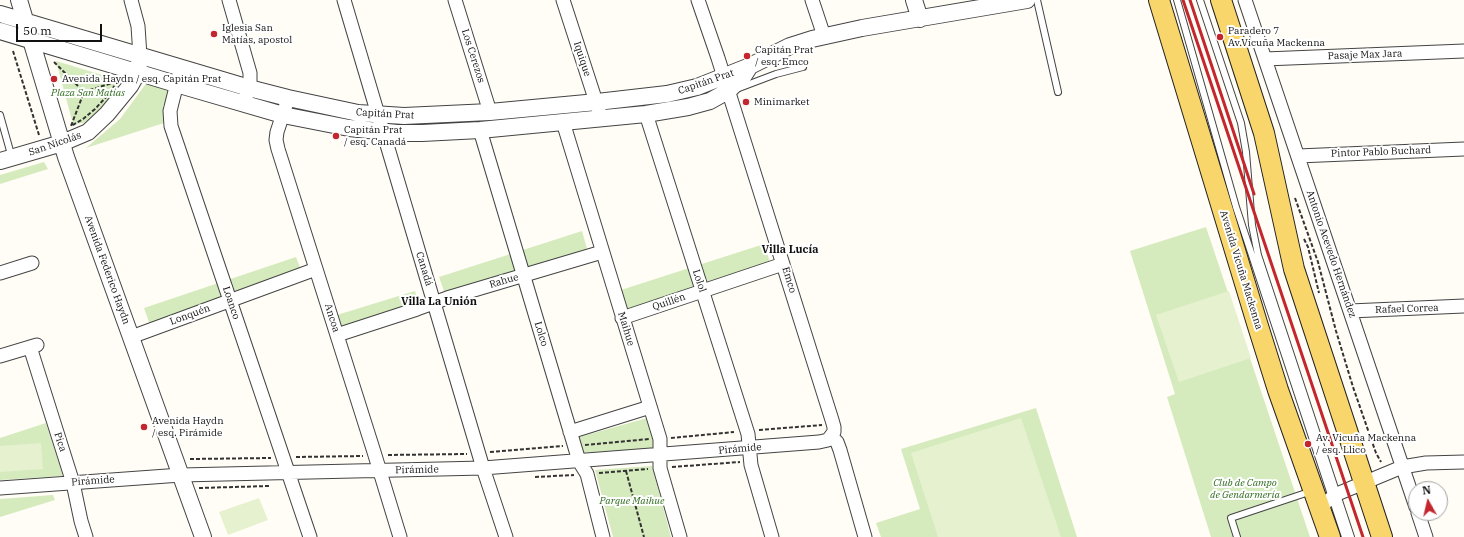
<!DOCTYPE html>
<html>
<head>
<meta charset="utf-8">
<style>
  body { margin:0 }
  #map { position:relative; width:1464px; height:537px; overflow:hidden; background:#fffdf5; font-family:"IBM Plex Serif",serif }
  canvas { display:block }
  .north { position:absolute; left:1408px; top:481px; width:40px; height:40px; box-sizing:border-box; background:#fff; border:1px solid #a0a0a0; border-radius:50%; rotate:352deg; font-size:11px; font-weight:700; line-height:16px; text-align:center; color:#111 }
  .north::after { content:''; display:block; margin:auto; width:14px; height:18px; background:#c4262e; clip-path:polygon(50% 0,100% 100%,50% 72%,0 100%) }
  .scale { position:absolute; left:16px; top:24px; width:86px; height:18px; box-sizing:border-box; border:2px solid #111; border-top:0; padding-left:5px; font-size:12px; line-height:14px; white-space:nowrap; color:#111; -webkit-text-stroke:3px #fff; paint-order:stroke }
</style>
</head>
<body>
<div id="map">
<canvas width="1464" height="537"></canvas>
<div class="north">N</div>
<div class="scale">50 m</div>
</div>
<script>
const context = document.querySelector('canvas').getContext('2d');
context.lineJoin = 'round';
function fill(path, color) { context.fillStyle = color; context.fill(path, 'evenodd'); }
const poly = rows => new Path2D(rows.map(r => 'M' + r).join(''));
function trace(path, color, width, dash) { context.strokeStyle = color; context.lineWidth = width; context.lineCap = dash ? 'butt' : 'round'; context.setLineDash(dash || []); context.stroke(path); }
function drawText(font, color, halo, rows, align = 'center') {
  context.font = font + ' "IBM Plex Serif",serif'; context.lineWidth = 4; context.setLineDash([]); context.textBaseline = 'middle'; context.strokeStyle = halo; context.fillStyle = color; for (const [text, x, y, turn = 0] of rows) {
    context.save(); context.translate(x, y); context.rotate((+turn || 0) * Math.PI / 180); context.textAlign = isNaN(turn) ? turn : align; if (halo) context.strokeText(text, 0, 0); context.fillText(text, 0, 0); context.restore();
  }
}
const green = poly([
  [56,61,122,81,98,113,84,123,73,124],
  [155,83,166,88,169,94,163,106,164,123,86,148,120,119,145,85],
  [44,162,48,169,0,184,0,175],
  [1206,227,1310,537,1211,537,1167,397,1175,394,1130,251],
  [582,231,588,252,445,294,439,277],
  [764,244,771,265,628,311,621,290],
  [296,257,301,270,150,325,144,308],
  [415,291,419,305,342,329,337,315],
  [1036,408,1077,537,881,537,876,523,920,509,901,449],
  [647,418,655,448,581,453,576,438],
  [46,423,63,476,0,480,0,438],
  [652,466,671,537,613,537,595,470],
  [53,495,55,500,0,517,0,499]
]);
const pitch = poly([
  [1229,291,1251,358,1179,382,1156,315],
  [1021,418,1061,537,938,537,911,453],
  [41,443,43,469,0,472,0,446],
  [259,498,268,520,228,535,219,512]
]);
const path = poly([
  [13,51,39,135],
  [54,62,84,92],
  [118,81,107,96,95,109,83,119,71,126,84,92,118,81],
  [1295,198,1318,262,1336,331,1353,387,1376,453,1381,462],
  [1304,239,1308,247,1319,293],
  [759,430,822,425],
  [671,438,734,432],
  [585,445,649,439],
  [490,452,563,446],
  [388,455,467,454],
  [296,457,363,456],
  [190,459,271,458],
  [672,467,740,462],
  [626,471,644,537],
  [599,473,648,469],
  [535,477,574,475],
  [199,488,269,486]
]);
const service = poly([
  [1037,0,1058,92],
  [1177,0,1236,207,1345,537],
  [1200,0,1241,123,1246,152,1252,225,1258,255,1351,537],
  [739,88,776,74,803,67],
  [0,115,12,158],
  [1237,537,1231,518,1312,491]
]);
const minor = poly([
  [131,0,138,26,140,56],
  [229,0,250,73,250,84,246,97],
  [344,0,483,468,506,537],
  [455,0,490,112],
  [563,0,599,111],
  [812,0,824,36],
  [1245,0,1416,507],
  [1265,59,1464,51],
  [179,75,170,111,171,126,310,537],
  [286,105,277,132,276,140,278,149,374,452,400,537],
  [646,114,748,434,751,465,772,537],
  [563,122,660,439,660,468,680,537],
  [480,130,579,461,587,474,603,537],
  [1298,156,1464,149],
  [0,273,32,263],
  [1350,311,1464,306],
  [622,318,783,264],
  [337,335,417,309,447,298,602,252],
  [131,337,316,269],
  [30,347,73,483,81,521,86,537],
  [0,356,37,345],
  [570,432,650,407],
  [831,436,837,442,840,450,865,537],
  [0,488,181,475,483,468,819,442,828,440,834,432,834,427,832,420,718,58,698,0],
  [1320,510,1326,502,1337,494,1402,467,1426,463,1464,462],
  [1418,513,1426,537]
]);
const tertiary = poly([
  [19,0,66,157,203,537],
  [914,0,920,19],
  [0,14,249,88,288,98,358,113,404,116,490,112,597,102,667,94,697,87,750,66,790,46,812,39,862,28,1027,0],
  [0,31,176,84,283,115,349,128,397,133,422,133,480,130,646,114,688,107,710,101,728,91,743,77,750,66],
  [0,161,62,143,88,132,107,114,130,86,138,72,139,63]
]);
const primary = poly([
  [1159,0,1257,323,1278,390,1330,537],
  [1221,0,1264,133,1294,269,1382,537]
]);
const rail = poly([
  [1183,0,1363,537],
  [1190,0,1254,194]
]);
const markers = [
  [214,34,4,"#c4262e"],
  [1220,37,4,"#c4262e"],
  [747,56,4,"#c4262e"],
  [54,79,4,"#c4262e"],
  [746,102,4,"#c4262e"],
  [336,136,4,"#c4262e"],
  [144,427,4,"#c4262e"],
  [1308,444,4,"#c4262e"]
];
const poiNames = [
  ["Iglesia San",222,28],
  ["Matías, apostol",222,40],
  ["Paradero 7",1228,31],
  ["Av.Vicuña Mackenna",1228,43],
  ["Capitán Prat",755,50],
  ["/ esq. Emco",755,62],
  ["Avenida Haydn / esq. Capitán Prat",62,79],
  ["Minimarket",754,102],
  ["Capitán Prat",344,130],
  ["/ esq. Canadá",344,142],
  ["Avenida Haydn",152,421],
  ["/ esq. Pirámide",152,433],
  ["Av. Vicuña Mackenna",1316,438],
  ["/ esq. Llico",1316,450]
];
const streetNames = [
  ["Pasaje Max Jara",1365,55,-2],
  ["Los Cerezos",473,56,72],
  ["Iquique",582,59,72],
  ["Capitán Prat",706,82,-19],
  ["Capitán Prat",385,114,3],
  ["San Nicolás",55,144,-19],
  ["Pintor Pablo Buchard",1381,152,-2],
  ["Antonio Acevedo Hernández",1331,254,71],
  ["Canadá",424,269,73],
  ["Avenida Federico Haydn",107,270,70],
  ["Avenida Vicuña Mackenna",1241,270,73],
  ["Emco",789,280,73],
  ["Rahue",504,281,-16],
  ["Lolol",699,281,72],
  ["Quillén",669,302,-19],
  ["Loanco",231,303,71],
  ["Rafael Correa",1407,309,-2],
  ["Lonquén",190,315,-20],
  ["Ancoa",332,318,72],
  ["Maihue",626,329,73],
  ["Lolco",541,334,73],
  ["Pica",60,442,72],
  ["Pirámide",740,449,-5],
  ["Pirámide",417,470,-1],
  ["Pirámide",93,481,-4]
];
const parkNames = [
  ["Plaza San Matías",88,93],
  ["Club de Campo",1245,483],
  ["de Gendarmería",1245,495],
  ["Parque Maihue",632,501]
];
const neighbourhoodNames = [
  ["Villa Lucía",790,250],
  ["Villa La Unión",439,302]
];
fill(green, '#d5ebbd');
fill(pitch, '#e6f2cf');
trace(service, '#444', 8);
trace(minor, '#444', 15);
trace(tertiary, '#444', 18);
trace(primary, '#222', 22);
trace(path, '#333', 2, [4, 2]);
trace(service, '#fff', 6);
trace(minor, '#fff', 13);
trace(tertiary, '#fff', 16);
trace(primary, '#f9d66b', 20);
trace(rail, '#c4262e', 3);
for (const [x, y, r, color] of markers) { const dot = new Path2D(); dot.arc(x, y, r, 0, 2 * Math.PI); context.fillStyle = color; context.fill(dot); trace(dot, '#fff', 1.5); }
drawText('10px', '#111', '#fff', poiNames, 'left');
drawText('10px', '#111', '#fff', streetNames);
drawText('italic 10px', '#2f6b1f', '#fff', parkNames);
drawText('bold 11px', '#111', '#fff', neighbourhoodNames);
</script>
</body>
</html>
